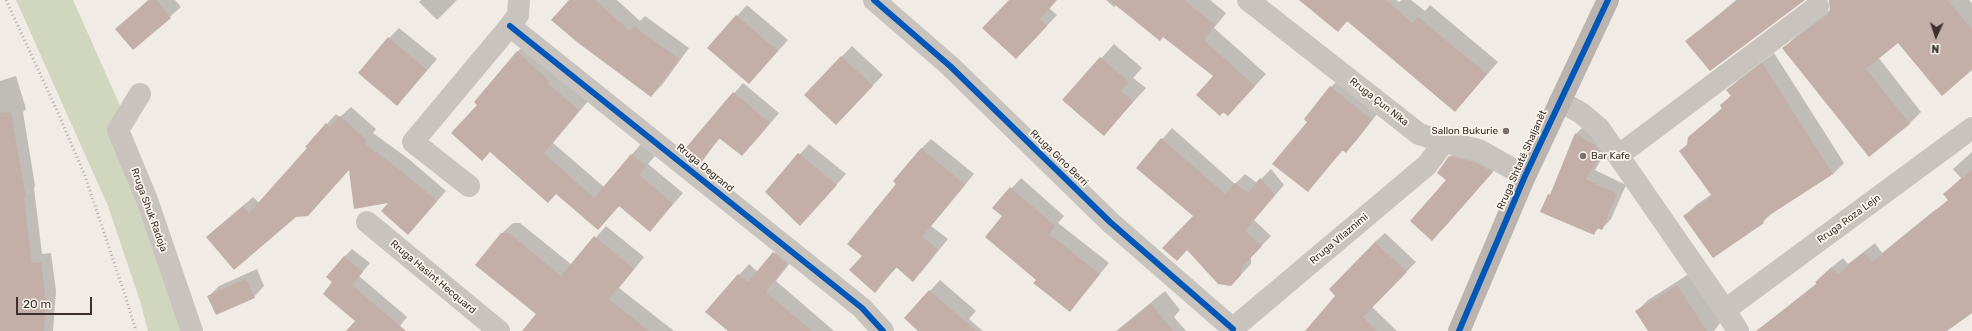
<!DOCTYPE html>
<html>
<head>
<meta charset="utf-8">
<style>
  body { margin:0 }
  #map { position:relative; width:1972px; height:331px; overflow:hidden; background:#f0ebe5; font-family:Rubik,sans-serif }
  canvas { display:block }
  .north { position:absolute; left:1916px; top:16px; width:40px; height:40px; -webkit-text-stroke:3px #fbf5ee; paint-order:stroke; rotate:183deg; font-size:11px; font-weight:700; line-height:16px; text-align:center; color:#3b302b }
  .north::after { content:''; display:block; margin:auto; width:14px; height:18px; background:#3b302b; clip-path:polygon(50% 0,100% 100%,50% 72%,0 100%) }
  .scale { position:absolute; left:16px; top:297px; width:76px; height:18px; box-sizing:border-box; border:2px solid #3b302b; border-top:0; padding-left:5px; font-size:12px; line-height:14px; white-space:nowrap; color:#3b302b; -webkit-text-stroke:3px #fbf5ee; paint-order:stroke }
</style>
</head>
<body>
<div id="map">
<canvas width="1972" height="331"></canvas>
<div class="north">N</div>
<div class="scale">20 m</div>
</div>
<script>
const context = document.querySelector('canvas').getContext('2d');
context.lineJoin = 'round';
function fill(path, color) { context.fillStyle = color; context.fill(path, 'evenodd'); }
const poly = rows => new Path2D(rows.map(r => 'M' + r).join(''));
function trace(path, color, width, dash) { context.strokeStyle = color; context.lineWidth = width; context.lineCap = dash ? 'butt' : 'round'; context.setLineDash(dash || []); context.stroke(path); }
function drawText(font, color, halo, rows, align = 'center') {
  context.font = font + ' Rubik,sans-serif'; context.lineWidth = 3.5; context.setLineDash([]); context.textBaseline = 'middle'; context.strokeStyle = halo; context.fillStyle = color; for (const [text, x, y, turn = 0] of rows) {
    context.save(); context.translate(x, y); context.rotate((+turn || 0) * Math.PI / 180); context.textAlign = isNaN(turn) ? turn : align; if (halo) context.strokeText(text, 0, 0); context.fillText(text, 0, 0); context.restore();
  }
}
const green = poly([
  [16,0,73,0,122,110,128,178,181,331,148,331,140,301,108,206]
]);
const shadow = poly([
  [148,0,175,0,181,7,134,48,117,29],
  [421,0,457,0,437,20,419,2],
  [570,0,617,0,640,21,645,16,689,48,662,85,651,96],
  [1010,0,1056,0,1049,8,1057,15,1026,48],
  [1106,0,1210,0,1226,13,1214,28,1266,74,1239,103,1220,115,1214,76,1163,36,1116,5,1114,7],
  [1302,0,1396,0,1399,2,1402,0,1411,0,1425,11,1430,5,1498,62,1455,111,1348,21,1338,30],
  [1736,0,1801,0,1687,41],
  [1830,0,1969,0,1972,3,1972,69,1898,42,1878,57,1921,112,1909,124,1784,48,1796,36,1831,9],
  [747,5,788,40,749,83,708,48],
  [399,28,437,59,407,94,389,38],
  [527,42,589,100,553,143,604,187,641,144,655,156,648,164,683,193,650,230,620,205,608,218,479,104,517,52],
  [1114,44,1142,68,1133,78,1146,88,1104,134,1064,100],
  [852,46,883,75,846,113,805,95],
  [1774,53,1844,163,1833,174,1772,213,1763,222,1685,216,1696,205,1712,194,1681,151,1688,143,1689,137,1722,108,1721,106,1731,95,1728,90,1739,79],
  [16,76,26,109,23,112,35,186,34,188,42,254,51,253,56,291,53,331,0,331,0,81],
  [1341,77,1381,109,1356,141,1345,151,1343,150,1308,191,1308,121,1331,87],
  [743,83,779,113,751,146,721,137,701,161,686,149],
  [351,107,376,129,373,133,410,160,446,191,418,223,350,169,296,216,207,237,253,197,259,203,308,148,306,147,327,124,336,114,340,117],
  [1586,124,1611,143,1595,170,1626,185,1611,219,1602,229,1599,228,1593,234,1541,211,1552,191,1576,134],
  [1172,128,1235,184,1245,174,1257,183,1271,169,1284,185,1254,220,1271,236,1251,257,1251,264,1231,285,1194,216,1138,167],
  [931,139,974,174,931,226,948,239,923,270,913,280,897,267,875,291,863,256,897,184,921,149],
  [809,144,846,174,810,214,766,192],
  [1460,146,1502,161,1443,229,1450,157],
  [1972,152,1972,234,1944,194,1961,178,1953,169],
  [1021,178,1064,216,1058,223,1109,263,1070,310,1004,216,994,208],
  [1936,209,1972,258,1972,311,1945,331,1757,331,1817,283,1816,282,1826,272,1843,258,1848,264,1875,243,1882,253],
  [513,223,520,223,572,265,606,226,644,257,619,288,674,331,523,331,537,314,501,234],
  [1385,233,1416,262,1372,307,1397,331,1306,331,1336,296,1375,242],
  [784,243,797,254,776,281,834,331,729,331,707,311,749,264,758,272],
  [352,249,370,263,359,276,407,317,396,331,364,331,334,282,344,257],
  [257,269,264,286,254,297,208,297,219,286],
  [1689,274,1721,322,1714,331,1649,331,1637,311,1648,300],
  [940,280,976,311,969,319,983,331,920,331,905,318],
  [1165,291,1180,310,1174,317,1186,331,1116,331]
]);
const building = poly([
  [149,0,156,0,171,18,133,50,115,29],
  [569,0,595,0,630,31,634,26,679,59,651,97,577,42,551,20],
  [1009,0,1057,0,1040,19,1047,26,1016,59,982,28],
  [1109,0,1184,0,1215,25,1204,40,1255,86,1228,116,1223,112,1220,116,1196,95,1213,76,1163,37,1160,41],
  [1299,0,1386,0,1412,23,1418,17,1487,74,1455,112,1347,21,1338,32],
  [1738,0,1805,0,1710,71,1685,41],
  [1829,0,1947,0,1972,29,1972,70,1942,96,1898,43,1866,69,1910,124,1869,157,1782,48,1826,16,1830,11],
  [736,15,778,51,749,84,707,48],
  [388,37,427,70,397,106,358,73],
  [517,51,550,82,548,84,579,110,544,153,594,198,631,154,646,166,639,175,673,204,650,232,619,206,598,230,556,194,548,203,490,152,482,161,451,133,477,105,474,102],
  [841,56,873,86,836,125,804,95],
  [1100,57,1129,82,1121,91,1133,102,1104,136,1062,100],
  [1762,63,1833,174,1762,220,1764,223,1713,258,1683,216,1712,196,1679,151,1687,145,1688,137,1722,109,1720,105,1731,96,1726,90],
  [1330,86,1372,120,1346,153,1342,150,1308,192,1272,164,1307,122,1304,119],
  [733,92,770,123,742,156,719,138,701,163,684,150],
  [11,112,26,198,24,198,32,263,41,262,46,301,44,331,0,331,0,113],
  [340,116,367,140,364,143,400,170,437,201,408,235,381,211,388,203,354,209,349,170,308,216,296,217,234,270,206,237,243,206,249,213,307,148,305,147,326,123,330,127],
  [1575,133,1595,145,1602,154,1586,179,1617,194,1602,230,1597,228,1594,235,1540,212,1548,194,1550,195],
  [1161,138,1225,194,1235,183,1248,193,1260,178,1275,195,1245,231,1262,246,1241,268,1241,275,1231,286,1218,284,1187,250,1177,261,1162,248,1193,216,1136,168],
  [921,148,965,185,922,237,938,249,913,282,896,267,875,293,849,270,862,256,847,244,896,184,893,181],
  [798,153,837,185,800,226,765,192],
  [1449,156,1474,162,1493,172,1432,241,1410,221,1446,180,1437,173],
  [1972,170,1972,313,1947,331,1756,331,1817,284,1815,282,1832,267,1838,274,1864,252,1872,262,1948,200,1943,194],
  [1010,187,1055,226,1049,234,1100,274,1070,312,1033,283,1036,280,985,237,1002,216,992,208],
  [501,233,509,233,561,276,594,236,634,269,609,299,649,331,522,331,536,314,475,265],
  [1375,242,1407,272,1363,317,1377,331,1305,331,1335,296,1329,289],
  [773,252,787,264,766,292,812,331,728,331,705,312,738,274,748,282],
  [344,256,363,272,352,285,406,331,346,331,355,321,323,294,332,282,326,277],
  [246,279,255,298,216,315,207,296],
  [1677,285,1707,331,1648,331,1635,311],
  [929,290,976,331,918,331,904,318],
  [1151,304,1173,331,1118,331]
]);
const minor = poly([
  [874,0,950,66,1110,222,1233,329],
  [1248,0,1419,134,1444,142,1479,150,1525,176],
  [510,26,862,308,883,331],
  [140,94,118,130,147,200,192,331],
  [1560,101,1581,113,1599,128,1725,310,1738,331],
  [1619,155,1818,6],
  [469,186,413,142,510,26,518,15,519,0],
  [367,222,499,331],
  [1725,310,1972,128],
  [1230,331,1427,165,1444,142]
]);
const secondary = poly([
  [1459,331,1525,176,1608,0]
]);
const rail = poly([
  [6,0,59,115,85,176,126,298,136,331]
]);
const cycleway = poly([
  [874,0,950,66,1110,222,1233,329],
  [510,26,862,308,883,331],
  [1459,331,1525,176,1608,0]
]);
const markers = [
  [1506,131,4,"#7a716c"],
  [1583,156,4,"#7a716c"]
];
const streetNames = [
  ["Rruga Çun Nika",1379,102,38],
  ["Rruga Gino Berri",1059,158,44],
  ["Rruga Shtatë Shaljanët",1522,160,-66],
  ["Rruga Degrand",705,168,39],
  ["Rruga Shuk Radoja",149,210,70],
  ["Rruga Roza Lejn",1849,219,-36],
  ["Rruga Vllaznimi",1339,239,-40],
  ["Rruga Hasint Hecquard",433,277,40]
];
const poiNames = [
  ["Sallon Bukurie",1498,131],
  ["Bar Kafe",1591,156,"left"]
];
fill(green, '#d1d6bf');
fill(shadow, '#0003');
fill(building, '#c3afa7');
trace(minor, '#c9c3be', 22);
trace(secondary, '#bab3ae', 22);
trace(rail, '#b1aca8', 3, [1, 3]);
trace(cycleway, '#0057b8', 6);
for (const [x, y, r, color] of markers) { const dot = new Path2D(); dot.arc(x, y, r, 0, 2 * Math.PI); context.fillStyle = color; context.fill(dot); trace(dot, '#fbf5ee', 1.5); }
drawText('10px', '#3b302b', '#fbf5ee', streetNames);
drawText('10px', '#3b302b', '#fbf5ee', poiNames, 'right');
</script>
</body>
</html>
